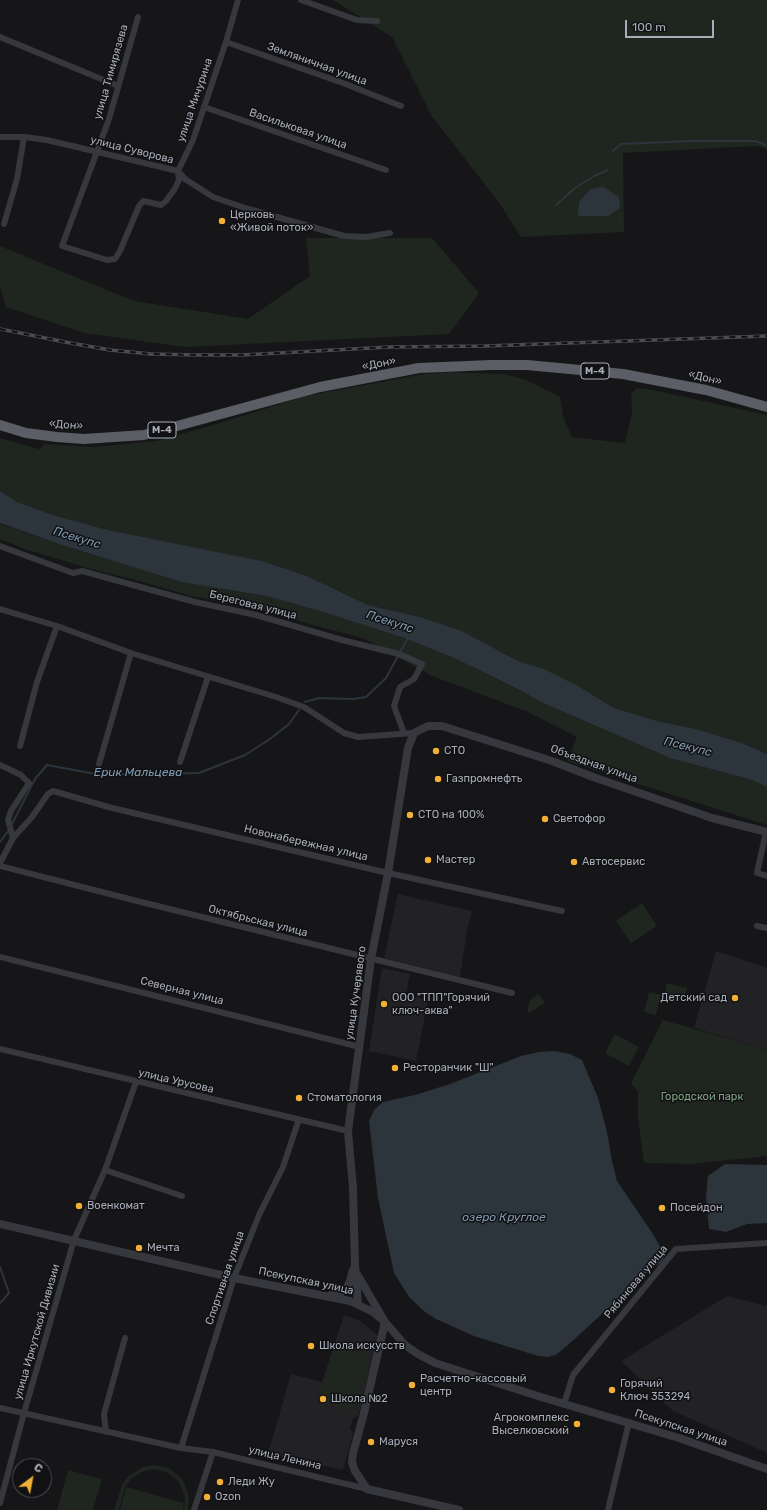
<!DOCTYPE html>
<html>
<head>
<meta charset="utf-8">
<style>
  body { margin:0 }
  #map { position:relative; width:767px; height:1510px; overflow:hidden; background:#161618; font-family:Rubik,sans-serif }
  canvas { display:block }
  .north { position:absolute; left:12px; top:1458px; width:40px; height:40px; box-sizing:border-box; background:#111113; border:1px solid #4d4f55; border-radius:50%; rotate:32deg; font-size:11px; font-weight:700; line-height:16px; text-align:center; color:#a8adb8 }
  .north::after { content:''; display:block; margin:auto; width:14px; height:18px; background:#f2b134; clip-path:polygon(50% 0,100% 100%,50% 72%,0 100%) }
  .scale { position:absolute; left:625px; top:20px; width:89px; height:18px; box-sizing:border-box; border:2px solid #a8adb8; border-top:0; padding-left:5px; font-size:12px; line-height:14px; white-space:nowrap; color:#a8adb8; -webkit-text-stroke:3px #111113; paint-order:stroke }
</style>
</head>
<body>
<div id="map">
<canvas width="767" height="1510"></canvas>
<div class="north">С</div>
<div class="scale">100 m</div>
</div>
<script>
const context = document.querySelector('canvas').getContext('2d');
context.lineJoin = 'round';
function fill(path, color) { context.fillStyle = color; context.fill(path, 'evenodd'); }
const poly = rows => new Path2D(rows.map(r => 'M' + r).join(''));
function trace(path, color, width, dash) { context.strokeStyle = color; context.lineWidth = width; context.lineCap = dash ? 'butt' : 'round'; context.setLineDash(dash || []); context.stroke(path); }
function drawText(font, color, halo, rows, align = 'center') {
  context.font = font + ' Rubik,sans-serif'; context.lineWidth = 3; context.setLineDash([]); context.textBaseline = 'middle'; context.strokeStyle = halo; context.fillStyle = color; for (const [text, x, y, turn = 0] of rows) {
    context.save(); context.translate(x, y); context.rotate((+turn || 0) * Math.PI / 180); context.textAlign = isNaN(turn) ? turn : align; if (halo) context.strokeText(text, 0, 0); context.fillText(text, 0, 0); context.restore();
  }
}
const built = poly([
  [398,894,472,911,467,931,460,977,384,958],
  [716,951,767,968,767,1050,694,1028],
  [382,968,410,974,406,994,428,1000,416,1061,369,1051],
  [727,1296,767,1306,767,1453,673,1411,621,1361],
  [344,1315,360,1321,380,1337,358,1416,353,1418,350,1428,353,1433,343,1470,268,1454,291,1374,322,1382]
]);
const green = poly([
  [333,0,767,0,767,149,757,146,623,153,624,232,521,237,500,204,431,115,392,37],
  [306,238,432,238,479,293,449,334,185,347,84,333,6,307,0,286,0,246,134,301,248,319,310,276],
  [452,372,505,374,526,380,560,397,563,416,572,437,625,443,632,412,631,395,637,388,653,390,767,415,767,754,742,743,696,729,657,721,614,708,578,686,544,669,518,661,462,631,420,617,368,605,307,576,262,561,108,530,53,515,17,502,0,491,0,438,39,449,45,444,93,447,157,441,230,420,305,396,424,374],
  [0,524,59,544,181,582,266,596,320,611,407,639,454,658,516,688,543,703,670,758,752,780,767,787,767,825,567,761,577,737,528,712,432,676,363,638,309,624,254,608,191,596,136,580,91,569,25,549,0,539],
  [642,903,657,926,631,943,616,921],
  [667,983,687,988,683,1002,664,996],
  [649,992,661,995,656,1015,644,1012],
  [539,994,545,1003,529,1013,527,1010,531,999],
  [663,1020,767,1050,767,1156,691,1164,644,1163,638,1119,638,1092,631,1083],
  [615,1034,639,1047,629,1066,605,1053],
  [335,1345,371,1357,354,1412,318,1400],
  [155,1465,169,1468,183,1480,189,1496,188,1510,184,1510,185,1496,179,1482,167,1472,155,1469,144,1471,131,1479,125,1487,119,1510,114,1510,122,1485,128,1476,143,1467],
  [68,1470,102,1479,93,1510,57,1510],
  [126,1487,184,1503,183,1510,120,1510]
]);
const water = poly([
  [603,187,619,197,620,208,608,216,578,216,579,202,591,189],
  [0,491,17,502,53,515,108,530,262,561,307,576,368,605,420,617,462,631,518,661,544,669,578,686,614,708,657,721,696,729,742,743,767,754,767,787,752,780,670,758,543,703,516,688,454,658,407,639,320,611,266,596,181,582,59,544,0,523],
  [555,1051,570,1054,582,1060,598,1098,607,1132,612,1161,617,1181,653,1234,663,1252,664,1258,661,1263,651,1269,568,1345,556,1355,548,1357,538,1356,474,1336,436,1319,425,1312,409,1297,394,1273,378,1198,369,1121,374,1110,383,1102,415,1095,450,1084,521,1056,539,1052],
  [725,1164,767,1165,767,1223,747,1224,726,1232,709,1229,706,1198,708,1176]
]);
const stream = poly([
  [613,151,621,144,692,141,756,141,765,145],
  [556,205,575,188,594,176,608,170],
  [305,702,319,698,353,699,366,697,386,678,408,638],
  [12,824,35,779,47,765,101,775,199,773,245,755,270,739,289,724,299,710],
  [0,842,9,830],
  [0,1267,9,1293,0,1303]
]);
const minor = poly([
  [301,0,357,20,377,21],
  [138,17,109,119,62,246,107,260,115,259,120,251,139,206,143,201,161,205,166,201,174,190,179,180,178,171,193,140,226,42,238,0],
  [0,37,118,86],
  [226,42,343,83,401,106],
  [204,107,386,170],
  [0,137,24,137,47,140,178,171,185,179,213,197,245,208,344,236,366,237,390,233],
  [4,224,17,179,24,137],
  [0,546,73,573,82,571,195,602,256,615,342,640,399,654,422,664,414,679,400,687,394,706,404,733],
  [0,609,57,626,131,653,276,697,304,707,344,733,358,737,414,733],
  [20,746,37,682,57,626],
  [180,762,208,677],
  [99,764,131,653],
  [0,765,21,775,29,783,11,811,8,820,13,838],
  [766,832,757,873,767,876],
  [0,863,13,838,32,817,48,794,53,791,112,808,388,873,562,911],
  [0,866,141,902,512,993],
  [757,926,767,928],
  [0,957,360,1047],
  [0,1049,348,1131],
  [105,1170,182,1196],
  [564,1404,573,1375,676,1249,767,1243],
  [0,1408,181,1448,213,1452,367,1489],
  [106,1432,104,1414,125,1338],
  [181,1448,234,1278,259,1215,283,1167,299,1119],
  [0,1503,24,1413,74,1240,105,1170,136,1082],
  [194,1510,213,1452],
  [608,1510,629,1422]
]);
const tertiary = poly([
  [0,1224,234,1278,350,1301,373,1312,385,1322,405,1345,418,1354,435,1363,541,1397,679,1438,767,1469],
  [357,1274,385,1322,363,1417,353,1453,352,1462,355,1471,367,1489,459,1510],
  [331,1295,341,1293,346,1289,350,1281,353,1270],
  [358,1304,355,1265,353,1188,348,1131,371,959,388,873,408,748,414,733,428,726,442,726,552,761,593,777,712,818,767,832]
]);
const trunk = poly([
  [0,425,26,433,57,437,84,439,144,435,320,387,419,368,491,365,527,365,623,374,706,390,767,407]
]);
const rail = poly([
  [0,329,65,342,110,350,151,354,197,355,242,355,389,347,485,346,767,336]
]);
const markers = [
  [222,221,4,"#f2b134"],
  [436,751,4,"#f2b134"],
  [438,779,4,"#f2b134"],
  [410,815,4,"#f2b134"],
  [545,819,4,"#f2b134"],
  [428,860,4,"#f2b134"],
  [574,862,4,"#f2b134"],
  [735,998,4,"#f2b134"],
  [384,1004,4,"#f2b134"],
  [395,1068,4,"#f2b134"],
  [299,1098,4,"#f2b134"],
  [79,1206,4,"#f2b134"],
  [662,1208,4,"#f2b134"],
  [139,1248,4,"#f2b134"],
  [311,1346,4,"#f2b134"],
  [412,1385,4,"#f2b134"],
  [612,1390,4,"#f2b134"],
  [323,1399,4,"#f2b134"],
  [577,1424,4,"#f2b134"],
  [371,1442,4,"#f2b134"],
  [220,1482,4,"#f2b134"],
  [207,1497,4,"#f2b134"]
];
const shields = [
  [595,371,28],
  [162,430,28]
];
const shieldNames = [
  ["М-4",595,371],
  ["М-4",162,430]
];
const streetNames = [
  ["Земляничная улица",317,64,20],
  ["улица Тимирязева",111,72,-74],
  ["улица Мичурина",195,100,-71],
  ["Васильковая улица",298,129,19],
  ["улица Суворова",132,150,14],
  ["«Дон»",379,364,-11],
  ["«Дон»",705,378,14],
  ["«Дон»",66,425,5],
  ["Береговая улица",253,605,14],
  ["Объездная улица",594,764,20],
  ["Новонабережная улица",306,843,13],
  ["Октябрьская улица",258,921,14],
  ["Северная улица",182,991,14],
  ["улица Кучерявого",356,993,-82],
  ["улица Урусова",176,1081,13],
  ["Спортивная улица",225,1278,-71],
  ["Псекупская улица",306,1281,12],
  ["Рябиновая улица",636,1282,-50],
  ["улица Иркутской Дивизии",37,1332,-74],
  ["Псекупская улица",681,1428,18],
  ["улица Ленина",285,1458,13]
];
const poiNames = [
  ["Церковь",230,215],
  ["«Живой поток»",230,228],
  ["СТО",444,751],
  ["Газпромнефть",446,779],
  ["СТО на 100%",418,815],
  ["Светофор",553,819],
  ["Мастер",436,860],
  ["Автосервис",582,862],
  ["ООО \"ТПП\"Горячий",392,998],
  ["ключ-аква\"",392,1011],
  ["Детский сад",727,998,"right"],
  ["Ресторанчик \"Ш\"",403,1068],
  ["Стоматология",307,1098],
  ["Военкомат",87,1206],
  ["Посейдон",670,1208],
  ["Мечта",147,1248],
  ["Школа искусств",319,1346],
  ["Расчетно-кассовый",420,1379],
  ["центр",420,1392],
  ["Горячий",620,1384],
  ["Ключ 353294",620,1397],
  ["Школа №2",331,1399],
  ["Агрокомплекс",569,1418,"right"],
  ["Выселковский",569,1431,"right"],
  ["Маруся",379,1442],
  ["Леди Жу",228,1482],
  ["Ozon",215,1497]
];
const parkNames = [
  ["Городской парк",702,1097]
];
const waterNames = [
  ["Псекупс",77,538,17],
  ["Псекупс",390,622,18],
  ["Псекупс",688,747,14],
  ["Ерик Мальцева",138,773],
  ["озеро Круглое",504,1218]
];
fill(built, '#222225');
fill(green, '#1e261f');
fill(water, '#2c353c');
trace(stream, '#2c353c', 2);
trace(minor, '#37383d', 6);
trace(tertiary, '#37383d', 8);
trace(trunk, '#5b5e65', 10);
trace(rail, '#4a4c52', 3.5);
trace(rail, '#111113', 2, [6]);
for (const [x, y, r, color] of markers) { const dot = new Path2D(); dot.arc(x, y, r, 0, 2 * Math.PI); context.fillStyle = color; context.fill(dot); trace(dot, '#111113', 1.5); }
for (const [x, y, w] of shields) { const box = new Path2D(); box.roundRect(x - w / 2, y - 8, w, 16, 3); context.fillStyle = '#111113'; context.fill(box); trace(box, '#a8adb8', 1); }
drawText('bold 10px', '#a8adb8', null, shieldNames);
drawText('11px', '#a8adb8', '#111113', streetNames);
drawText('11px', '#a8adb8', '#111113', poiNames, 'left');
drawText('11px', '#7fa381', '#111113', parkNames);
drawText('italic 12px', '#7f9bb3', '#111113', waterNames);
</script>
</body>
</html>
